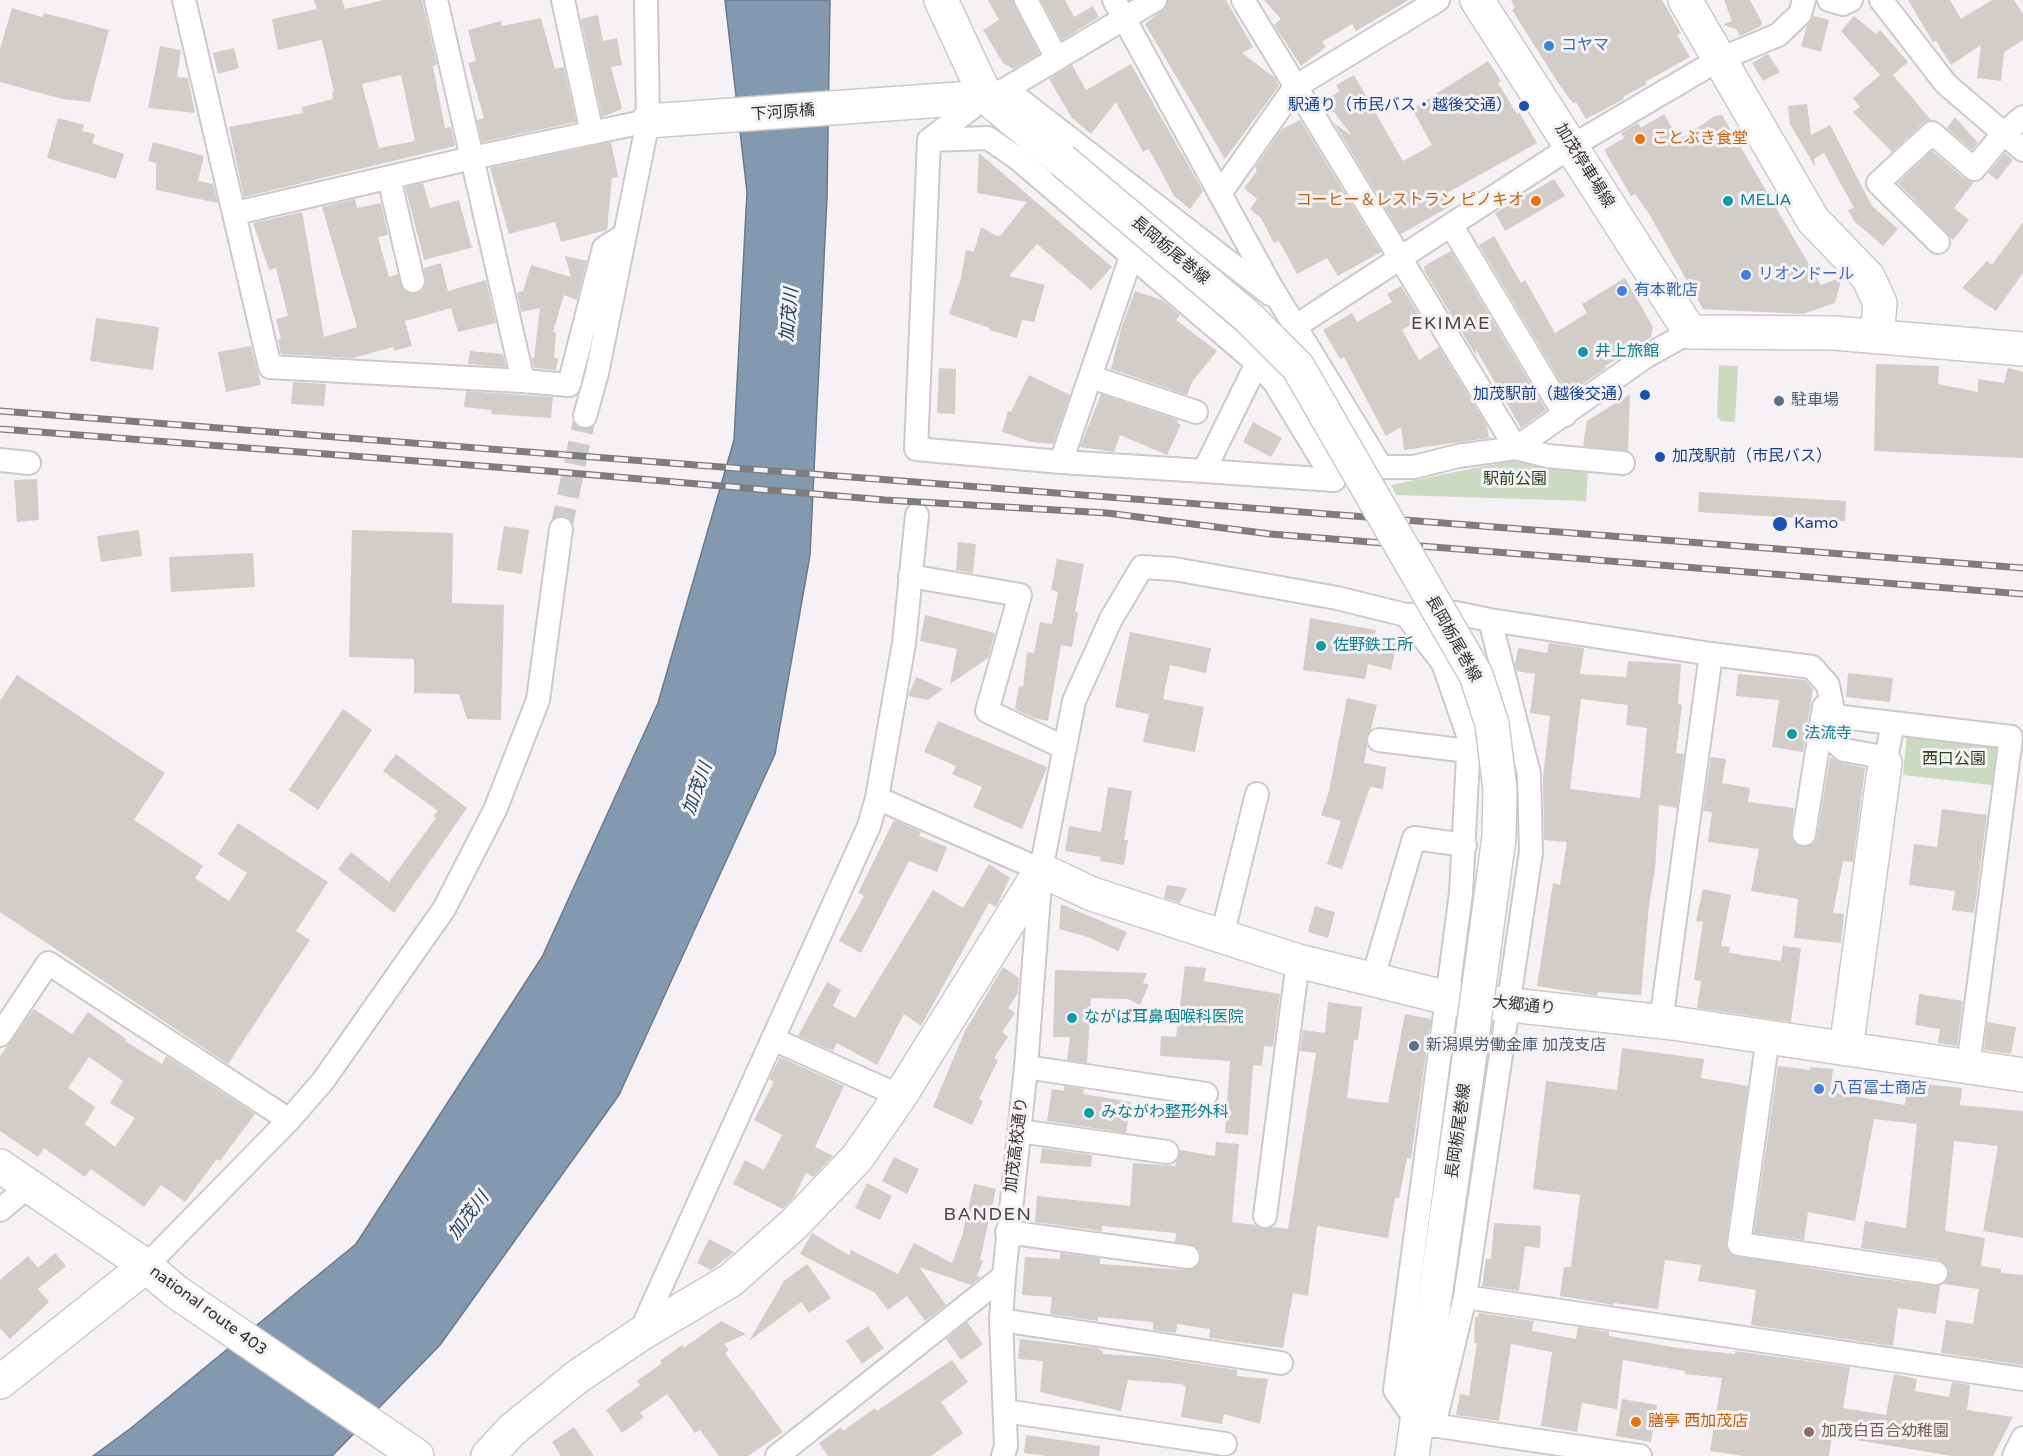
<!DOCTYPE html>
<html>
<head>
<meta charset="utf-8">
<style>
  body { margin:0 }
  canvas { display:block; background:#f5f1f5 }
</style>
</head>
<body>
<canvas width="2023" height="1456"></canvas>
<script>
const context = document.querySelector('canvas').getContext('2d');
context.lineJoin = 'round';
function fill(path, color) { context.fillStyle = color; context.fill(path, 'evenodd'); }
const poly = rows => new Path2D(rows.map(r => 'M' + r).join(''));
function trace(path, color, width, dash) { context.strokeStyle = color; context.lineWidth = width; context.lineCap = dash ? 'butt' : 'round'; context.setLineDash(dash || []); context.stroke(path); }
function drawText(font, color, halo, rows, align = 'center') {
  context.font = font + ' "Varela Round","Noto Sans JP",sans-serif'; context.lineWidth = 6; context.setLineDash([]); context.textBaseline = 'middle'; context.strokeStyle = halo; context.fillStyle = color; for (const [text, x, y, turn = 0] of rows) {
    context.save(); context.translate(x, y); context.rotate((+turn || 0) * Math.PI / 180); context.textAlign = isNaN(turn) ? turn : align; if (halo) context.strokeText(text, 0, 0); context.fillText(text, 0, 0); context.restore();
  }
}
const green = poly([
  [1719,365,1738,366,1735,422,1721,421,1717,416],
  [1510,461,1588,470,1586,501,1396,495,1391,485],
  [1907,733,2005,745,2000,786,1903,775]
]);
const water = poly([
  [725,0,830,0,827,197,810,555,775,754,619,1095,440,1345,332,1456,93,1456,131,1428,356,1244,542,957,658,703,734,440,747,192,725,0]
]);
const building = poly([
  [314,0,342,0,345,9,384,0,422,0,437,65,433,66,445,128,451,127,455,146,244,197,229,127,303,113,302,107,333,99,332,93,334,92,322,40,278,50,272,19,317,9],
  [401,75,415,141,379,148,362,84],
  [988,0,1013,0,1039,54,1013,69,1003,63,983,30,999,20],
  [1041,0,1065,0,1074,17,1093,6,1099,17,1062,40],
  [1168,0,1226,0,1253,47,1242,53,1275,78,1279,86,1225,159,1145,24,1166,7],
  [1264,0,1409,0,1356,31,1352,24,1322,42,1326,47,1301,66,1274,25,1281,19],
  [1511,0,1662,0,1681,33,1677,35,1690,57,1645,82,1647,84,1623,97,1624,99,1586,119,1576,102,1573,103,1560,86,1512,10,1515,8],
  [1724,0,1750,0,1762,22,1761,26,1740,36,1736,29,1723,25,1732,21],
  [1908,0,1950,0,1961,19,1992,0,2014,0,2023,14,2023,40,2004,52,2001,81,1977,78,1981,45,1951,65,1936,41,1933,42],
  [12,8,42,17,44,13,109,30,90,102,62,99,0,82,0,49],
  [598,15,603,41,617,38,622,65,611,67,622,109,602,117,581,19],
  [1814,16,1829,20,1821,52,1801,46,1807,26],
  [1854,16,1876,34,1880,30,1908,62,1893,75,1931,120,1923,123,1892,152,1853,112,1860,107,1853,98,1880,75,1841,31],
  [541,18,555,69,564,67,576,122,482,142,477,120,484,118,468,63,476,61,468,30,501,21,502,26],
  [160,46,181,50,177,77,188,78,195,113,148,108],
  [234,48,239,68,218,74,213,53],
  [1768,54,1780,72,1763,81,1752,63],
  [1488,61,1501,81,1498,83,1517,114,1519,112,1537,143,1447,193,1454,204,1401,234,1334,123,1352,136,1325,100,1340,91,1336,85,1354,75,1403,161,1432,145,1412,109],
  [1131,64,1203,191,1190,209,1174,196,1149,149,1143,152,1116,102,1091,134,1072,118,1049,79,1072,65,1086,90],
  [1807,104,1811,135,1830,125,1872,206,1898,229,1883,246,1854,221,1848,210,1854,208,1824,153,1814,159,1815,167,1790,124,1788,106],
  [1664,114,1679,140,1715,116,1722,115,1821,285,1842,277,1835,303,1803,314,1703,309,1649,214,1635,194,1631,196,1604,150,1624,138,1621,133,1638,123,1641,128],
  [1955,117,1978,143,1972,150,1947,128],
  [58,118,84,125,82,131,95,134,92,143,124,154,116,179,47,158],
  [1300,120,1381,252,1338,276,1327,258,1297,274,1279,241,1274,243,1261,218,1250,209,1257,199,1244,188,1257,171,1255,167,1282,129],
  [153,142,204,156,198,181,213,184,218,203,156,190,156,163,148,161],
  [611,142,618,177,612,178,607,230,561,242,555,222,509,234,490,168],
  [1932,151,1965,179,1974,182,1954,208,1969,220,1953,240,1898,183],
  [979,153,1112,267,1091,290,1037,244,1009,276,1045,285,1034,322,1022,320,1017,338,989,330,990,328,949,314,961,278,966,250,974,252,981,227,997,236,1001,235,1027,202,977,193],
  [2005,153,2013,160,1997,180,1988,173],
  [1554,179,1565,196,1505,231,1495,213],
  [423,183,430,208,459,200,471,245,469,245,474,247,424,260,405,187],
  [355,199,357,208,381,203,388,235,378,237,389,277,398,274,404,291,415,294,422,291,426,284,424,268,441,263,448,291,486,280,496,323,458,332,451,308,405,321,412,346,394,351,393,347,353,358,281,354,278,340,281,339,276,319,288,316,276,268,269,270,253,223,302,212,324,337,357,327,322,207],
  [2023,222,2023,273,1996,311,1962,288,1987,261,1992,265],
  [1494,236,1521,283,1525,280,1555,333,1587,313,1582,304,1625,278,1653,327,1651,337,1605,366,1606,368,1568,394,1479,245],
  [1451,251,1546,410,1521,428,1475,348,1477,357,1425,272,1424,266],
  [565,256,587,261,577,300,564,295,553,332,556,333,554,358,558,358,556,370,534,368,531,357,534,358,540,308,521,312,517,293,523,291,531,265,571,277],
  [1401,286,1421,318,1402,330,1419,360,1439,347,1487,426,1489,438,1404,450,1401,427,1386,436,1344,357,1340,359,1323,330,1352,313,1357,322,1392,302,1387,294],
  [1135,291,1162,300,1180,315,1176,320,1217,351,1192,382,1187,395,1111,369,1121,329],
  [96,318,159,327,153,370,90,361],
  [251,346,261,385,226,392,218,352],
  [470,351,503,354,506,367,468,364],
  [1876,364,1939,366,1938,384,1978,392,1978,379,2004,383,2008,368,2023,372,2023,458,1874,451],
  [939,368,956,369,955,414,937,413],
  [1029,375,1070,395,1053,444,1032,442,1002,432,1008,411,1011,412],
  [293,382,326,384,324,406,291,404],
  [466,391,553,397,551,418,491,414,492,410,464,407],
  [1101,394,1178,420,1177,423,1181,425,1167,455,1120,435,1114,452,1080,447],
  [1630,394,1628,451,1583,446,1587,421],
  [1253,422,1282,438,1271,457,1243,442],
  [37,479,39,520,17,522,14,480],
  [1699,492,1846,501,1845,521,1698,512],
  [504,526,529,530,522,574,497,570],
  [139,530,142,556,101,562,97,536],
  [352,530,453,533,452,603,504,605,501,720,467,719,459,694,414,693,414,659,349,657],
  [958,542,976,544,973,573,956,570],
  [253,553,255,587,171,592,169,557],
  [1057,559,1084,564,1075,612,1078,612,1072,647,1061,645,1048,721,1034,718,1015,709,1019,686,1023,687,1027,652,1034,653,1040,622,1052,624,1058,592,1051,590],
  [925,615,995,633,988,658,950,684,957,649,920,641],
  [1310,618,1376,630,1374,639,1397,644,1391,670,1368,664,1365,679,1303,670],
  [1130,632,1211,648,1206,673,1170,665,1163,699,1204,707,1195,752,1143,742,1149,714,1115,707],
  [1549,643,1584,648,1580,674,1626,677,1628,661,1681,664,1678,704,1682,705,1676,753,1684,754,1677,808,1659,805,1655,870,1649,905,1641,995,1598,992,1597,996,1537,986,1553,883,1560,885,1567,842,1544,840,1543,777,1550,716,1530,713,1535,674,1517,671,1515,665,1518,648,1547,653],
  [1581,699,1628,705,1626,725,1647,728,1640,798,1570,789],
  [1848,673,1893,678,1890,702,1846,697],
  [1738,674,1805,680,1813,689,1803,752,1772,747,1779,700,1736,696],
  [17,675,165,773,134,820,203,866,195,878,229,901,247,873,218,854,238,823,328,882,296,931,310,940,228,1064,0,912,0,701],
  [916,677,943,689,928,700,908,696],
  [1347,698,1377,705,1371,729,1366,738,1367,746,1364,763,1386,767,1383,789,1370,787,1342,869,1327,864,1341,821,1321,815,1329,791],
  [343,709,372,730,318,810,289,790],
  [938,721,1047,767,1022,829,973,807,982,787,952,774,956,766,924,752],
  [396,754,467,808,394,913,338,869,351,852,389,882,436,818,433,816,438,811,383,771],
  [1711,757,1726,759,1722,783,1750,788,1748,802,1794,808,1791,838,1802,847,1814,843,1817,837,1830,757,1842,763,1865,768,1853,862,1843,861,1833,913,1844,914,1841,943,1794,938,1798,899,1751,891,1759,849,1708,842,1712,812,1703,811],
  [1108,787,1132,791,1124,840,1128,840,1124,865,1100,861,1101,857,1065,851,1069,826,1101,832],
  [1942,809,1987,815,1974,913,1952,910,1955,891,1909,885,1914,844,1937,847],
  [894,820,921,832,919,836,947,847,937,872,909,861,861,953,839,941,864,896,858,893],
  [989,864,1010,878,996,907,989,903,921,1026,904,1014,877,1065,837,1043,833,1051,798,1036,827,982,841,990,833,1006,855,1018,933,890,963,908],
  [1167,885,1187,888,1180,903,1164,898],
  [1703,889,1731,895,1721,946,1730,947,1729,953,1781,961,1783,946,1801,948,1791,1022,1697,1008,1701,981,1694,980,1703,922,1696,921],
  [1061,904,1127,932,1118,951,1088,937,1059,929],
  [1315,906,1335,912,1328,938,1308,932],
  [1185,966,1206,968,1204,981,1280,994,1273,1047,1264,1046,1262,1066,1253,1065,1248,1135,1225,1133,1230,1061,1160,1056,1161,1036,1176,1037],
  [1003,967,1019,978,1018,993,1008,1008,1015,1013,1002,1032,1008,1037,994,1058,998,1060,979,1099,983,1101,972,1125,933,1107,965,1031],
  [1055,970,1147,973,1143,983,1149,985,1140,1005,1128,999,1091,998,1087,1063,1067,1060,1070,1037,1053,1037],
  [1919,994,1963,1001,1957,1046,1938,1043,1940,1029,1915,1025],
  [1328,1002,1362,1007,1358,1040,1354,1040,1347,1098,1388,1103,1405,1014,1431,1019,1411,1159,1407,1158,1399,1198,1395,1198,1388,1238,1317,1226,1308,1296,1293,1293,1283,1348,1209,1338,1210,1329,1177,1324,1176,1333,1153,1330,1153,1322,1098,1317,1098,1321,1050,1314,1052,1297,1022,1295,1025,1257,1060,1259,1060,1253,1100,1258,1100,1264,1186,1270,1198,1266,1200,1251,1190,1244,1175,1242,1176,1233,1102,1226,1102,1231,1035,1222,1037,1196,1130,1206,1133,1163,1175,1166,1180,1150,1215,1156,1216,1142,1239,1144,1232,1222,1255,1225,1263,1229,1272,1227,1288,1229,1316,1053,1300,1051,1303,1030,1325,1033],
  [34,1009,72,1034,88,1012,126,1039,125,1041,162,1064,166,1056,255,1114,220,1161,217,1159,185,1202,161,1185,144,1207,91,1169,85,1177,44,1148,38,1157,0,1131,0,1056],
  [89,1057,123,1081,110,1103,135,1118,115,1147,85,1124,95,1107,68,1088],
  [1987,1022,2016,1027,2011,1054,1984,1050],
  [1622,1048,1704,1059,1701,1078,1748,1086,1726,1242,1730,1254,1857,1276,1940,1286,1936,1314,1898,1308,1893,1346,1751,1325,1756,1290,1698,1281,1701,1265,1665,1260,1658,1309,1614,1303,1614,1305,1560,1296,1564,1267,1571,1267,1580,1195,1533,1189,1546,1081,1617,1090],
  [780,1057,844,1086,815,1147,833,1156,813,1177,806,1173,794,1197,783,1209,733,1184,745,1160,764,1170,782,1135,754,1120,774,1082,769,1079],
  [1778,1066,1810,1070,1810,1067,1833,1069,1830,1092,1905,1105,1908,1082,1962,1088,1960,1105,2023,1111,2023,1238,1983,1231,1998,1146,1954,1141,1945,1231,1985,1238,1981,1266,2001,1269,2001,1273,2023,1275,2023,1365,1941,1353,1946,1320,1973,1324,1979,1289,1943,1284,1949,1276,1949,1269,1939,1260,1861,1248,1865,1221,1906,1228,1917,1124,1874,1119,1855,1221,1808,1212,1804,1240,1754,1233],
  [1064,1086,1084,1089,1083,1094,1131,1102,1126,1133,1047,1121,1052,1089,1064,1091],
  [1042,1148,1092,1155,1091,1167,1040,1163],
  [894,1157,919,1169,907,1194,882,1181],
  [867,1183,892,1196,880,1220,855,1208],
  [974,1184,996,1189,980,1260,983,1261,977,1276,981,1277,971,1285,919,1267,946,1305,925,1321,907,1296,888,1310,875,1293,800,1254,812,1233,849,1255,851,1250,898,1274,914,1243,952,1263,962,1236],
  [1494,1223,1541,1226,1540,1248,1525,1246,1519,1291,1482,1286,1486,1259,1491,1259],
  [709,1239,734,1252,711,1270,697,1263],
  [55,1253,66,1266,38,1289,49,1302,10,1339,0,1328,0,1280,28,1256,38,1268],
  [807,1264,831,1298,809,1313,801,1302,749,1341,784,1281],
  [1479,1313,1534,1321,1532,1331,1576,1339,1578,1327,1609,1332,1609,1336,1678,1348,1735,1354,1735,1351,1850,1367,1843,1408,1886,1415,1894,1374,1917,1379,1915,1391,1949,1397,1952,1382,1970,1385,1967,1410,2013,1417,1993,1456,1952,1456,1832,1436,1829,1456,1744,1456,1710,1451,1722,1378,1685,1374,1685,1371,1623,1360,1617,1409,1582,1403,1577,1432,1541,1426,1552,1352,1511,1344,1499,1421,1456,1415,1460,1394,1469,1396,1477,1343,1474,1343,1475,1317,1478,1317],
  [721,1321,746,1334,724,1344,729,1350,725,1353,783,1432,748,1456,719,1456,700,1430,695,1433,667,1394,640,1413,644,1417,622,1433,606,1410,640,1385,637,1381,662,1363,660,1361,682,1345,684,1348],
  [967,1322,983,1344,961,1360,946,1339],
  [868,1326,884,1348,862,1364,846,1341],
  [1020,1339,1096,1348,1103,1351,1103,1354,1151,1357,1237,1370,1237,1376,1268,1379,1260,1424,1224,1414,1222,1424,1181,1417,1186,1387,1182,1384,1128,1380,1121,1411,1040,1392,1043,1361,1018,1359],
  [952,1360,968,1382,941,1402,963,1433,931,1456,828,1456,819,1443,841,1427,843,1431,875,1408,877,1411],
  [1622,1399,1657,1405,1651,1442,1616,1436],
  [574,1427,594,1456,561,1456,552,1442],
  [1026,1435,1100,1446,1099,1456,1047,1456,1024,1453]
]);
const streetTunnel = poly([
  [561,529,585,416]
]);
const street = poly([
  [184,0,270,367,523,381,436,0],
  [563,0,592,133],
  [1026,0,1057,59],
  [1114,0,1270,285,1381,467,1414,467,1458,456,1516,448,1548,456,1623,463],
  [1155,0,1006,89,986,97,929,140,916,449,1061,462,1204,471,1257,363,1296,326,1572,146,1718,60,1778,35,1800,14,1804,0],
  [1243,0,1516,448],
  [1829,0,1843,4,1851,0],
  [1881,0,1946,84,2023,150],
  [1006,89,1270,294],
  [929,140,988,138,1017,158,1257,363,1275,383,1334,480,1204,471],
  [389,178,413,281],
  [1221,192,1295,87,1438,0],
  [236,213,472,158,648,121],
  [1451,225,1565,415],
  [1938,242,1878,183,1932,133,1974,169,2003,134,2023,117],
  [1091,377,1196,412],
  [523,381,569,385,604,248,623,236],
  [585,416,597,373,648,121,646,0],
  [1516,448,1645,357,1690,332],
  [0,460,29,463],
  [1061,462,1131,257],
  [910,576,1020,595,987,711,1065,748],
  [1406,615,1443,663,1469,738,1461,893,1395,1390,1418,1423,1640,1456],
  [1490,620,1711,654],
  [1834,716,1893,723,1885,763,1877,756,1844,750,1835,742,1834,716],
  [1893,723,2011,737,1968,1067],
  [1379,740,1468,751],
  [877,798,1041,870],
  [1804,834,1824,707],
  [1222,936,1257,794],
  [1372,981,1414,838,1465,845],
  [1661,1022,1711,654,1812,667,1828,685,1834,716],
  [0,1035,48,963,289,1120],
  [1768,1037,1739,1244,1936,1273],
  [773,1039,900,1096],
  [1026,1067,1206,1094],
  [1019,1131,1167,1152],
  [0,1210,29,1186],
  [1265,1216,1298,961],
  [1007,1232,1188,1257],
  [146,1266,289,1120,323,1081,444,909,495,810,538,700,561,529],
  [1465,1297,2023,1379],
  [1001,1320,1281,1363],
  [639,1335,869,826,877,798,904,643,917,515],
  [1005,1411,1225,1444],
  [777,1456,1004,1276],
  [1003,1456,1006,1446,1001,1320,1004,1276,1026,1067,1041,870,1074,701,1111,619,1142,567,1174,569,1337,598,1406,615,1456,613,1490,620,1529,774,1531,852,1465,1297,1434,1426],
  [2014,1456,2023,1438]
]);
const secondary = poly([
  [1477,0,1690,332,1834,333,2023,349],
  [1685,0,1813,220,1868,277,1880,303,1877,337],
  [648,121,986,97],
  [1846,1049,1885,763],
  [0,1382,146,1266],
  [488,1456,512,1430,577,1377,639,1335,731,1280,794,1224,857,1158,900,1096,1041,870,1092,894,1298,961,1448,998,1673,1023,2023,1075]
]);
const primary = poly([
  [941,0,986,97,1062,160],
  [1412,1456,1467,1074]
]);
const highway = poly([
  [0,1166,146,1266,175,1291,417,1456]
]);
const rail = poly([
  [0,411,2023,568],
  [0,429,547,471,885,500,1107,513,1270,534,2023,594]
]);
const primaryBridge = poly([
  [1062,160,1248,317,1298,367,1476,675,1492,724,1500,790,1499,837,1467,1074]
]);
const markers = [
  [1549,46,6,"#3f7fe0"],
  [1524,106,6,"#1a4fb4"],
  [1640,139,6,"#e8710a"],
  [1536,201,6,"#e8710a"],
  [1728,201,6,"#0f9aa8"],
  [1746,275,6,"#3f7fe0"],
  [1622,291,6,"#3f7fe0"],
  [1583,352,6,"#0f9aa8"],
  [1645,395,6,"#1a4fb4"],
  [1779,401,6,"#5c6f8a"],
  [1660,457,6,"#1a4fb4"],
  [1780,524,8,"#1a4fb4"],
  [1321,646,6,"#0f9aa8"],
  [1792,734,6,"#0f9aa8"],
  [1072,1018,6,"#0f9aa8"],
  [1414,1046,6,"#5c6f8a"],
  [1819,1089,6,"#3f7fe0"],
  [1089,1113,6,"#0f9aa8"],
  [1636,1422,6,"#e8710a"],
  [1809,1432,6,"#8d6e63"]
];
const shopNames = [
  ["コヤマ",1561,46],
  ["リオンドール",1758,275],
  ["有本靴店",1634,291],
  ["八百冨士商店",1831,1089]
];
const transitNames = [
  ["駅通り（市民バス・越後交通）",1512,106],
  ["加茂駅前（越後交通）",1633,395],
  ["加茂駅前（市民バス）",1672,457,"left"],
  ["Kamo",1794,524,"left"]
];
const streetNames = [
  ["下河原橋",783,113,-4],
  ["加茂停車場線",1584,166,58],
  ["長岡栃尾巻線",1170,251,40],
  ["長岡栃尾巻線",1453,639,61],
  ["大郷通り",1524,1006,6],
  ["長岡栃尾巻線",1459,1131,-82],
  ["加茂高校通り",1017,1145,-83],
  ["national route 403",208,1311,36]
];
const foodNames = [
  ["ことぶき食堂",1652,139],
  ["コーヒー＆レストラン ピノキオ",1524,201,"right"],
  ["膳亭 西加茂店",1648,1422]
];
const cultureNames = [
  ["MELIA",1740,201],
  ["井上旅館",1595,352],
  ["佐野鉄工所",1333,646],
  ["法流寺",1804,734],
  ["ながば耳鼻咽喉科医院",1084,1018],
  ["みながわ整形外科",1101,1113]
];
const serviceNames = [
  ["駐車場",1791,401],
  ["新潟県労働金庫 加茂支店",1426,1046]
];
const parkNames = [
  ["駅前公園",1515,480],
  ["西口公園",1954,760]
];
const educationNames = [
  ["加茂白百合幼稚園",1821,1432]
];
const waterNames = [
  ["加茂川",790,315,-85],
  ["加茂川",698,789,-70],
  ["加茂川",469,1216,-53]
];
const neighbourhoodNames = [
  ["EKIMAE",1451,324],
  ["BANDEN",988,1215]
];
fill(green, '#ccdac2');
fill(water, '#8399af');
trace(water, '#6b7a8a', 1.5);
fill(building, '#d3cdca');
trace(streetTunnel, '#cecbce', 22, [22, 11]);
trace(street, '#cdc8cd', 26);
trace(secondary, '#cdc8cd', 36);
trace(primary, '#cdc8cd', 36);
trace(highway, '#cdc8cd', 36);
trace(street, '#fff', 22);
trace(secondary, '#fff', 33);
trace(primary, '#fff', 33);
trace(highway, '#fff', 33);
trace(rail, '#7f7c7f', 7);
trace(rail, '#f5f1f5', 4.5, [14]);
trace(primaryBridge, '#cdc8cd', 36, []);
trace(primaryBridge, '#fff', 33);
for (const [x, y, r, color] of markers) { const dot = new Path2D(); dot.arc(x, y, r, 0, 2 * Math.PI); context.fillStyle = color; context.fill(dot); trace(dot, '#f5f1f5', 2); }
drawText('16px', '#366cbe', '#f5f1f5', shopNames, 'left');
drawText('16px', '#164399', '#f5f1f5', transitNames, 'right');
drawText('16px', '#343334', '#f5f1f5', streetNames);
drawText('16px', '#c56008', '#f5f1f5', foodNames, 'left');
drawText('16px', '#0d838f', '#f5f1f5', cultureNames, 'left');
drawText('16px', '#4e5e75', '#f5f1f5', serviceNames, 'left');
drawText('16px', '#2f451c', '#f5f1f5', parkNames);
drawText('16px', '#785e54', '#f5f1f5', educationNames, 'left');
drawText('italic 18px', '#1f4465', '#f5f1f5', waterNames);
context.letterSpacing = '1.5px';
drawText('18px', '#494549', '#f5f1f5', neighbourhoodNames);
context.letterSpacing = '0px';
</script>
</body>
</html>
